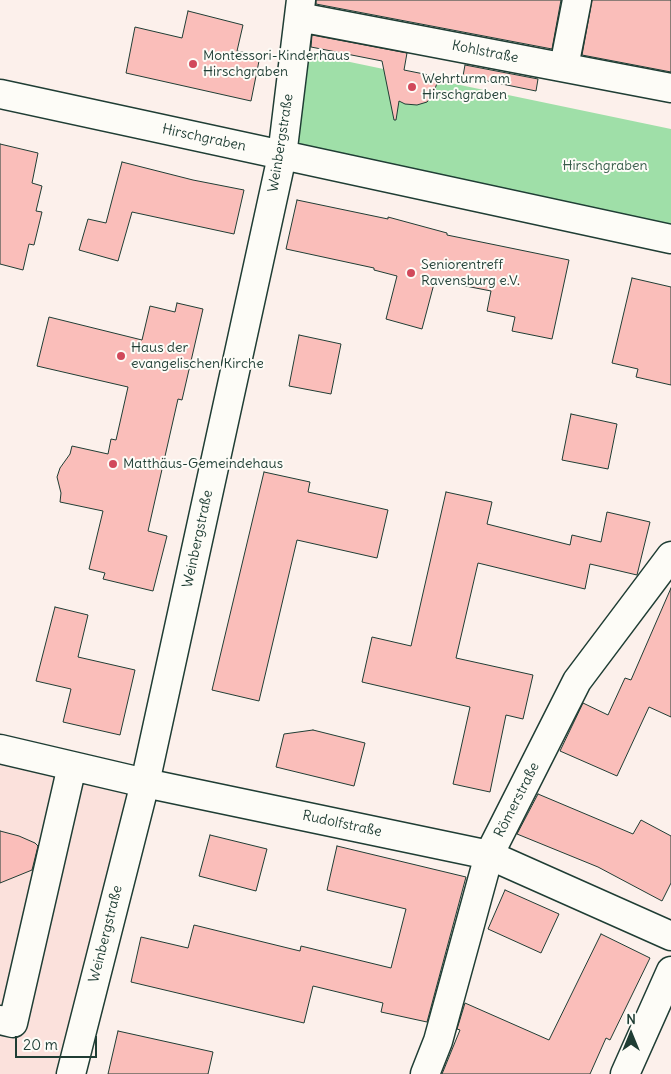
<!DOCTYPE html>
<html>
<head>
<meta charset="utf-8">
<style>
  body { margin:0 }
  #map { position:relative; width:671px; height:1074px; overflow:hidden; background:#fcf0eb; font-family:Delius,sans-serif }
  canvas { display:block }
  .north { position:absolute; left:606px; top:1009px; width:50px; height:50px; -webkit-text-stroke:4px #fdfcf7; paint-order:stroke; rotate:0deg; font-size:14px; font-weight:700; line-height:20px; text-align:center; color:#1f3d34 }
  .north::after { content:''; display:block; margin:auto; width:18px; height:22px; background:#1f3d34; clip-path:polygon(50% 0,100% 100%,50% 72%,0 100%) }
  .scale { position:absolute; left:15px; top:1036px; width:82px; height:22px; box-sizing:border-box; border:2px solid #1f3d34; border-top:0; padding-left:6px; font-size:15px; line-height:18px; white-space:nowrap; color:#1f3d34; -webkit-text-stroke:4px #fdfcf7; paint-order:stroke }
</style>
</head>
<body>
<div id="map">
<canvas width="671" height="1074"></canvas>
<div class="north">N</div>
<div class="scale">20 m</div>
</div>
<script>
const context = document.querySelector('canvas').getContext('2d');
context.lineJoin = 'round';
function fill(path, color) { context.fillStyle = color; context.fill(path, 'evenodd'); }
const poly = rows => new Path2D(rows.map(r => 'M' + r).join(''));
function trace(path, color, width, dash) { context.strokeStyle = color; context.lineWidth = width; context.lineCap = dash ? 'butt' : 'round'; context.setLineDash(dash || []); context.stroke(path); }
function drawText(font, color, halo, rows, align = 'center') {
  context.font = font + ' Delius,sans-serif'; context.lineWidth = 4; context.setLineDash([]); context.textBaseline = 'middle'; context.strokeStyle = halo; context.fillStyle = color; for (const [text, x, y, turn = 0] of rows) {
    context.save(); context.translate(x, y); context.rotate((+turn || 0) * Math.PI / 180); context.textAlign = isNaN(turn) ? turn : align; if (halo) context.strokeText(text, 0, 0); context.fillText(text, 0, 0); context.restore();
  }
}
const built = poly([
  [0,749,145,783,71,1074,0,1074]
]);
const green = poly([
  [302,52,671,129,671,231,289,150]
]);
const building = poly([
  [316,0,561,0,552,49,316,4,316,0],
  [592,0,671,0,671,72,582,55,592,0],
  [188,11,243,25,237,51,260,56,251,101,126,73,135,27,182,38,188,11],
  [312,35,407,53,404,70,439,77,433,95,427,102,417,105,405,104,399,101,396,120,394,120,382,61,311,47,312,35],
  [465,65,538,79,536,91,463,76,465,65],
  [0,144,38,153,32,183,42,186,36,211,42,212,34,245,29,244,23,270,0,264,0,144],
  [122,162,193,180,244,190,234,234,132,212,118,261,79,250,88,219,106,223,122,162],
  [297,200,388,219,388,217,447,233,447,235,569,260,552,339,512,331,515,317,487,311,491,291,435,280,422,329,386,319,397,276,374,270,374,268,286,249,297,200],
  [632,278,671,287,671,385,636,377,638,369,612,363,632,278],
  [177,303,203,309,182,400,178,399,148,531,167,536,153,591,103,579,105,573,89,569,103,511,60,502,61,493,57,477,60,468,70,454,72,446,108,454,111,439,116,440,128,387,37,366,49,317,142,340,150,306,175,312,177,303],
  [299,335,341,344,331,394,289,386,299,335],
  [571,414,617,424,608,469,562,460,571,414],
  [264,472,310,482,308,492,388,510,377,558,297,540,259,701,212,690,264,472],
  [446,492,492,502,487,524,570,545,572,535,601,542,607,512,650,522,637,575,590,564,585,589,478,563,456,658,533,675,523,719,506,715,490,792,453,784,470,707,362,682,372,637,411,646,446,492],
  [671,588,671,717,649,707,617,776,560,751,583,703,608,715,625,678,631,680,671,588],
  [55,607,88,615,78,657,135,670,120,735,63,722,71,689,36,681,55,607],
  [313,730,365,743,354,786,276,767,284,734,313,730],
  [538,794,633,834,641,820,671,836,671,883,662,901,598,867,517,834,538,794],
  [0,831,19,836,35,843,38,846,32,870,0,883,0,831],
  [210,835,267,849,256,891,199,876,210,835],
  [337,846,466,877,427,1022,381,1012,383,1003,313,986,304,1023,131,982,141,937,188,948,194,925,300,951,301,946,391,968,406,909,327,890,337,846],
  [505,890,559,914,541,953,488,929,505,890],
  [601,934,650,958,610,1040,606,1038,590,1074,442,1074,460,1030,457,1029,465,1003,549,1040,601,934],
  [118,1031,213,1052,208,1074,108,1074,118,1031]
]);
const minor = poly([
  [299,17,671,88],
  [564,67,577,0],
  [0,94,671,239],
  [0,749,145,783,489,855,671,936],
  [0,1020,13,1023,72,766],
  [71,1074,145,783,282,156,301,0],
  [425,1074,438,1041,489,855,577,681,671,556],
  [625,1074,671,971]
]);
const markers = [
  [193,64,5,"#d1495b"],
  [412,87,5,"#d1495b"],
  [411,273,5,"#d1495b"],
  [121,356,5,"#d1495b"],
  [113,464,5,"#d1495b"]
];
const streetNames = [
  ["Kohlstraße",485,52,11],
  ["Hirschgraben",204,138,12],
  ["Weinbergstraße",281,143,-81],
  ["Weinbergstraße",198,539,-78],
  ["Römerstraße",517,800,-63],
  ["Rudolfstraße",342,824,12],
  ["Weinbergstraße",106,934,-76]
];
const poiNames = [
  ["Montessori-Kinderhaus",203,56],
  ["Hirschgraben",203,72],
  ["Wehrturm am",422,79],
  ["Hirschgraben",422,95],
  ["Seniorentreff",421,265],
  ["Ravensburg e.V.",421,281],
  ["Haus der",131,348],
  ["evangelischen Kirche",131,364],
  ["Matthäus-Gemeindehaus",123,464]
];
const parkNames = [
  ["Hirschgraben",605,166]
];
fill(built, '#fbe1dc');
fill(green, '#9fdfa8');
fill(building, '#fabeba');
trace(building, '#1f3d34', 1);
trace(minor, '#1f3d34', 31);
trace(minor, '#fdfcf7', 28);
for (const [x, y, r, color] of markers) { const dot = new Path2D(); dot.arc(x, y, r, 0, 2 * Math.PI); context.fillStyle = color; context.fill(dot); trace(dot, '#fdfcf7', 2); }
drawText('14px', '#1f3d34', '#fdfcf7', streetNames);
drawText('14px', '#1f3d34', '#fdfcf7', poiNames, 'left');
drawText('14px', '#395d4b', '#fdfcf7', parkNames);
</script>
</body>
</html>
